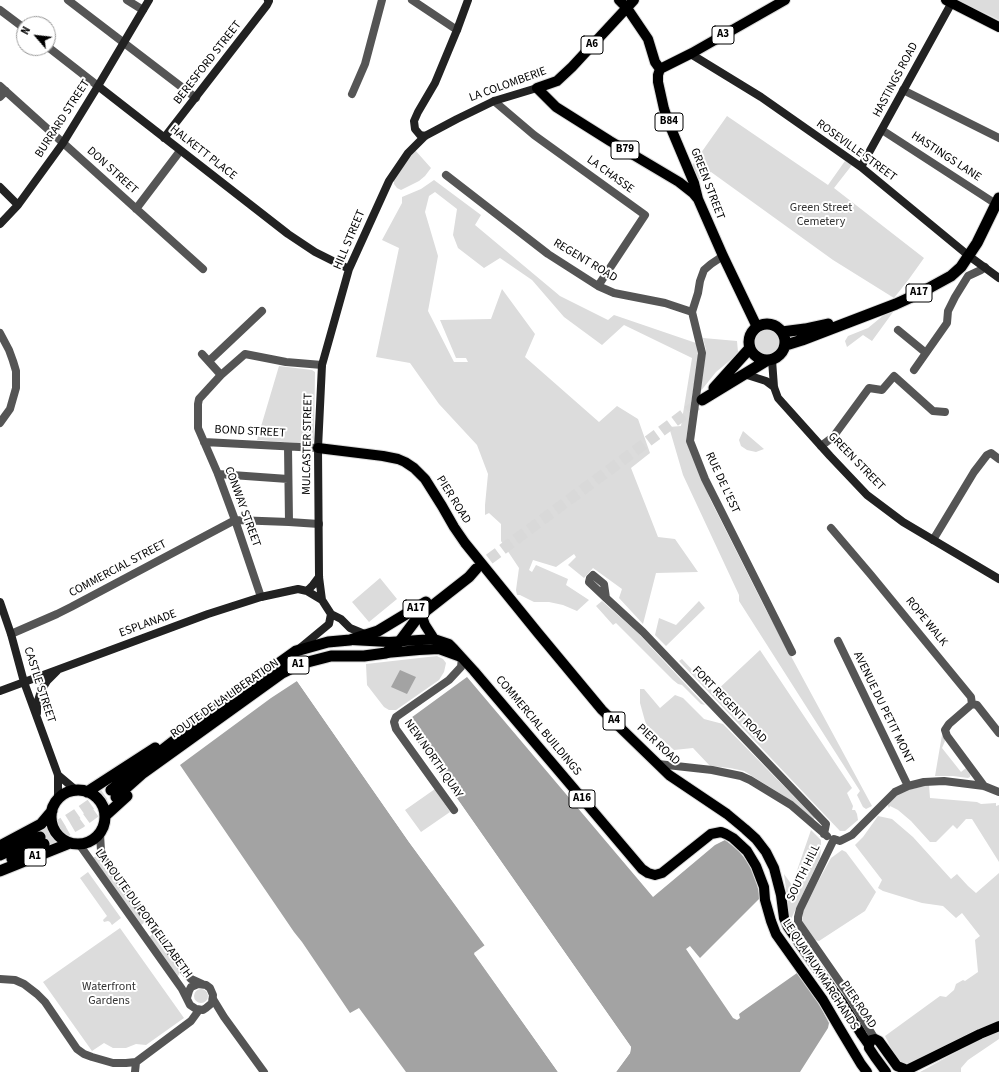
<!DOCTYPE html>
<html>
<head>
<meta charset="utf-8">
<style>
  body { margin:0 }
  #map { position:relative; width:999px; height:1072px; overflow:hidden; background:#fff; font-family:"Source Sans 3",sans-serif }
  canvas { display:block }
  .north { position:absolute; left:16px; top:16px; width:40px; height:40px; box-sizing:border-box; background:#fff; border:1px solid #999; border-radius:50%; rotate:298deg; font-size:11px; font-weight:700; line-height:16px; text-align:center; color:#000 }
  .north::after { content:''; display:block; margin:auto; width:14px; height:18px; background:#000; clip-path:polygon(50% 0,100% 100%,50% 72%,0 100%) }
</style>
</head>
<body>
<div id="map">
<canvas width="999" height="1072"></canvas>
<div class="north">N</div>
</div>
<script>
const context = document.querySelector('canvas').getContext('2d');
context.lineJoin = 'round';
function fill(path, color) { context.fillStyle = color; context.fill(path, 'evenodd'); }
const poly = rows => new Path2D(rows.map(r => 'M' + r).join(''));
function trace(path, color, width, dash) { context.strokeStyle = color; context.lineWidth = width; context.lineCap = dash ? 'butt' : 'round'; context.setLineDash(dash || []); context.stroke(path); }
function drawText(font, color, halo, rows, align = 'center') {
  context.font = font + ' "Source Sans 3",sans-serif'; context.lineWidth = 4; context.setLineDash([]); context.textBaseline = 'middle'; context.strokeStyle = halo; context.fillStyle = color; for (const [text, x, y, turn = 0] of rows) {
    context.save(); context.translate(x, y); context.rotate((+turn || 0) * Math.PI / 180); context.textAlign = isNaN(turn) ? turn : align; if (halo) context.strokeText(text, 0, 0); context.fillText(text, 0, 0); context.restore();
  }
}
const green = poly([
  [957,0,999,0,999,20,993,17],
  [727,116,828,185,845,161,852,165,834,188,924,258,909,279,894,298,833,260,711,172,697,181,691,167],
  [415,150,431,168,425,176,419,181,401,190,397,188,394,184,394,179,405,161],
  [434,180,481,215,475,225,560,296,608,320,614,315,696,343,698,356,686,440,710,499,766,610,872,806,866,809,863,807,857,795,860,791,739,601,739,595,683,475,669,427,681,426,692,358,624,325,602,345,564,317,532,280,500,258,484,268,458,248,453,235,457,209,435,192,429,196,425,212,438,256,428,311,454,362,468,362,466,358,456,358,440,320,491,319,502,289,535,334,525,357,599,422,617,406,638,419,650,453,631,468,658,537,675,539,698,572,656,573,643,624,619,598,622,589,593,568,584,578,568,565,576,557,574,554,556,567,533,560,529,570,532,572,536,565,568,579,566,585,589,600,577,611,563,605,549,602,534,602,520,595,517,595,516,590,519,568,501,541,501,524,489,513,485,515,485,505,488,474,477,445,439,404,410,363,376,357,399,248,382,240,402,203,402,197,421,189],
  [896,308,872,341,863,335,847,347,845,341,848,336,868,328,885,314],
  '749 342a18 18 0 1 1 36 0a18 18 0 1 1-36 0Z',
  [703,338,737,341,738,352,733,358,716,372,700,392,706,350],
  [279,366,312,370,315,372,314,439,313,442,310,444,257,440],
  [743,431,764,449,756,452,747,450,741,446,739,440],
  [380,578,397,599,369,622,352,602],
  [602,601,637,632,705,705,701,704,682,685,678,684,673,680,616,623,613,625,596,606],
  [699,601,705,608,666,646,655,635,659,618,676,625],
  [760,650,852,788,847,793,853,806,852,810,855,810,857,814,858,820,845,831,840,831,679,661,682,659,714,693],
  [437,656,443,659,446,663,444,672,439,680,396,710,389,710,384,707,367,685,366,664],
  [640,689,644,689,660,708,675,695,683,698,704,719,723,724,815,818,813,820,784,796,744,771,730,768,710,766,693,748,674,750,647,726,645,721,640,703],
  [943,729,945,741,942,748,961,772,966,768,971,772,970,777,968,778,953,776,935,776],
  [929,785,930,798,977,802,981,804,996,803,996,806,999,805,999,862,972,819,966,819,957,829,953,825,936,842,930,842,911,821,898,810,890,806,889,808,887,804,893,797,908,790],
  [435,789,450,812,421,832,405,810],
  [878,816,892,819,913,837,951,879,957,874,968,886,976,893,999,873,999,1022,910,1063,904,1064,900,1062,896,1058,885,1036,940,996,953,967,940,996,946,997,954,990,956,984,963,980,965,981,978,972,975,940,980,936,962,913,956,918,943,906,922,903,883,891,878,888,882,880,855,845,863,837],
  [811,830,821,840,821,847,820,858,791,919,787,913,786,889,784,874,792,885],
  [842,850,846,852,876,892,865,911,819,941,814,940,802,922,803,909,831,858],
  [100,855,145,922,140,926,92,858],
  [88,872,121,918,112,925,110,922,108,921,104,922,103,920,107,916,80,878],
  [120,928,184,1018,146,1045,136,1044,126,1048,113,1048,104,1043,92,1051,43,982],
  [153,934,180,972,177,978,148,938],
  '194 996a7 7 0 1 1 14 0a7 7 0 1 1-14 0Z',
  [999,1031,999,1039,968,1060,961,1068,961,1072,920,1072,949,1056,992,1034]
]);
const water = poly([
  [400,670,416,677,407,694,391,687],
  [467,677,653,897,715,845,725,840,738,850,754,870,760,898,700,958,690,946,686,949,733,1018,737,1020,740,1018,739,1014,743,1011,797,973,815,996,829,1023,828,1028,800,1072,616,1072,630,1053,631,1047,404,723],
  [297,681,409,842,485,946,474,954,558,1072,406,1072,359,1008,350,1013,302,942,294,932,180,765,271,698]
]);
const pier = poly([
  [298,679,411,841,487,945,486,947,477,954,560,1072,558,1072,474,953,485,945,409,842,297,681],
  [402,722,404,723,461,804,631,1047,630,1053,616,1072,614,1072,628,1052,629,1048,402,724]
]);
const trunkTunnel = poly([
  [476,569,702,401],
  [40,837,77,814,111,790],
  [44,844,80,823,116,797]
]);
const minor = poly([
  [68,0,196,98],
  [127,0,143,10],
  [412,0,457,30],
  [0,10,24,28],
  [48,47,98,86],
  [0,86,203,269],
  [903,90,999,138],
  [352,94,365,64,382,0],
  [0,97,6,91],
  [494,101,534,135,645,215,598,286],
  [882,130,996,204],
  [446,175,548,254,598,286,614,293,665,303,692,312],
  [136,209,180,151],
  [692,312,702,353,690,441,705,479,792,652],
  [692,312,698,293,700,281,704,270,711,264,723,256],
  [898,330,926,353],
  [0,333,9,350,13,361,16,371,16,388,10,409,0,423],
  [202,354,221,375],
  [209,361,262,311],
  [914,370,947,323,948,311,955,297,968,276,981,270,985,267],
  [204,442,318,448],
  [821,446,833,437,869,388,882,390,894,376,933,411,945,412],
  [288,447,289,522],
  [218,474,288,479],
  [831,528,871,575,971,697,972,704,977,705,999,733],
  [933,540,974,472,987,455,991,453,999,459],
  [261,597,235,520,218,474,198,428,198,404,199,399,221,375,245,354,286,362,322,365],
  [606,598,604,584,593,575,590,578,589,582,606,598,643,632,826,824,824,834],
  [11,634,57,614,71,607,235,520,289,522,319,524],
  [838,641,908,786],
  [972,704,949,724,945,730,947,736,984,786],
  [658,764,712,770,741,776,750,780,791,805,827,836],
  [0,979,15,980,24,984,37,994,45,1002,77,1049,84,1054,92,1057,113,1063,126,1063,136,1062,191,1021,199,1010],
  [213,999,224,1017,264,1072],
  [875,1039,846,991,798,922,798,917,800,909,834,839,840,841,852,835,895,792,908,786,924,782,944,781,984,786,999,792],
  [135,1072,136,1062]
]);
const tertiary = poly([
  [454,810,396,729,394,722,396,717,449,680,461,667,462,658],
  [100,834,101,851,104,859,184,971,191,979,202,984],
  [79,844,182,989,190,1005,196,1009,203,1010,206,1008,212,1003,213,995,210,988,206,985,198,984,191,987,189,991,187,998]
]);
const secondary = poly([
  [692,53,694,56,761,97,861,167,969,256,999,278],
  [98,86,288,234,315,252,349,269],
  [425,136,420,135,415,129,414,121,418,112,435,83,457,30,468,0],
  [164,138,267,5,269,1,268,0],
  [861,167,951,4],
  [0,187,18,205],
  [0,224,18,205,63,143,98,86,149,0],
  [772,360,774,387,778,398,830,456,867,495,903,522,999,579],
  [744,374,766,381,774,387],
  [307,591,313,585,319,577],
  [0,602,11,634,24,682,58,775,58,799],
  [367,635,350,628,341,619,331,614,322,600,319,577,318,448,322,365,349,269,389,181,408,153,425,136,457,119,494,101,537,88],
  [300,648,329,624,331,614],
  [0,691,208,614,261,597,298,589,307,591,322,600],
  [37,713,37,704,41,691,47,681,57,671],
  [58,775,77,791]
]);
const primary = poly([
  [619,0,627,8,648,39,655,62,660,69],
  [634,0,572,67,557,81,537,88,556,107,610,141,679,182,693,193,698,199],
  [946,0,999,27],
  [660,69,658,75,658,82,664,109,670,126,694,183,698,199,723,256,757,327],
  [660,69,692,53,785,0],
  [318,448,383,456,398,459,405,462,414,468,425,479,442,506,454,527,465,543,538,633,602,710,669,775,727,814,745,829,756,839,766,852,774,868,781,895,784,918,788,927,813,963,841,1001,862,1035,869,1045,869,1048,875,1057,886,1072],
  [421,614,425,625,434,639],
  [351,640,389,642,434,639,449,644,454,649,474,671,642,869,648,873,655,875,662,873,711,834,721,832,726,834,733,838,747,851,756,866,764,887,765,900,771,921,776,934,823,1000,840,1029,861,1064,867,1072],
  [386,653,419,650,439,649,461,657],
  [869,1045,871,1040,875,1039,879,1041,897,1066,907,1070,980,1034,999,1026]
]);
const trunk = poly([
  '749 342a18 18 0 1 1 36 0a18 18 0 1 1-36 0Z',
  [782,332,805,329,828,324],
  [786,345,802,340,896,304,920,293,951,276,961,267,977,243,999,198],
  [714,388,750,348],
  [702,400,766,361],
  [111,790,211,712,296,651,328,642,350,640,378,631,426,602],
  '51 817a27 27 0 1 1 54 0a27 27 0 1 1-54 0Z',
  [87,792,155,748],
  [116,797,143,773,282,673,300,664,331,656,364,656,386,653,400,641,418,617,469,577,476,569],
  [105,816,127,796],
  [0,846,41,824,52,811],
  [0,855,40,837],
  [12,859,44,844],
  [0,871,70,843]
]);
const shields = [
  [723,35,22],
  [592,45,22],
  [669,122,28],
  [625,150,28],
  [919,293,26],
  [416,609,26],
  [298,665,22],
  [614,721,22],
  [582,799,26],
  [35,857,22]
];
const shieldNames = [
  ["A3",723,35],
  ["A6",592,45],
  ["B84",669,122],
  ["B79",625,150],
  ["A17",919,293],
  ["A17",416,609],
  ["A1",298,665],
  ["A4",614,721],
  ["A16",582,799],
  ["A1",35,857]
];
const streetNames = [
  ["BERESFORD STREET",208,63,-52],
  ["HASTINGS ROAD",896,80,-62],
  ["LA COLOMBERIE",508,85,-20],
  ["BURRARD STREET",63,119,-57],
  ["ROSEVILLE STREET",856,151,36],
  ["HALKETT PLACE",203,153,38],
  ["HASTINGS LANE",946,157,33],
  ["DON STREET",112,171,42],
  ["LA CHASSE",610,175,36],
  ["GREEN STREET",707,184,69],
  ["HILL STREET",350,240,-67],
  ["REGENT ROAD",585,261,31],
  ["BOND STREET",250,432,3],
  ["MULCASTER STREET",308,444,-89],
  ["GREEN STREET",856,462,46],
  ["RUE DE L'EST",722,483,65],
  ["PIER ROAD",453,500,58],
  ["CONWAY STREET",242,507,70],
  ["COMMERCIAL STREET",118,569,-28],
  ["ROPE WALK",926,622,51],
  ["ESPLANADE",148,624,-20],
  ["CASTLE STREET",39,685,72],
  ["ROUTE DE LA LIBERATION",225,699,-35],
  ["FORT REGENT ROAD",729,705,46],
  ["AVENUE DU PETIT MONT",883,708,64],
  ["COMMERCIAL BUILDINGS",538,726,50],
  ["PIER ROAD",658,745,43],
  ["NEW NORTH QUAY",433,759,55],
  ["SOUTH HILL",804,873,-64],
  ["LA ROUTE DU PORT ELIZABETH",143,914,54],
  ["LE QUAI AUX MARCHANDS",820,975,57],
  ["PIER ROAD",858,1005,56]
];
const parkNames = [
  ["Green Street",821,208],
  ["Cemetery",821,222],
  ["Waterfront",109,987],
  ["Gardens",109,1001]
];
fill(green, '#dcdcdc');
fill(water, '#a3a3a3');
fill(pier, '#fff');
trace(trunkTunnel, '#d9d9d9', 11, [11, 5.5]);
trace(primary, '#dbdbdb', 12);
trace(trunk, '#dbdbdb', 13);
trace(minor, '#555', 8);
trace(tertiary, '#555', 8);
trace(secondary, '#222', 8);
trace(primary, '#000', 10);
trace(trunk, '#000', 11);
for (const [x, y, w] of shields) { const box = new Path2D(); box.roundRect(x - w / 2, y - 9, w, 18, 3); context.fillStyle = '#fff'; context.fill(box); trace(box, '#000', 1); }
drawText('bold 11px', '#000', null, shieldNames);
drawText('12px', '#000', '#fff', streetNames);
drawText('12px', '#333', '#fff', parkNames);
</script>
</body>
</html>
